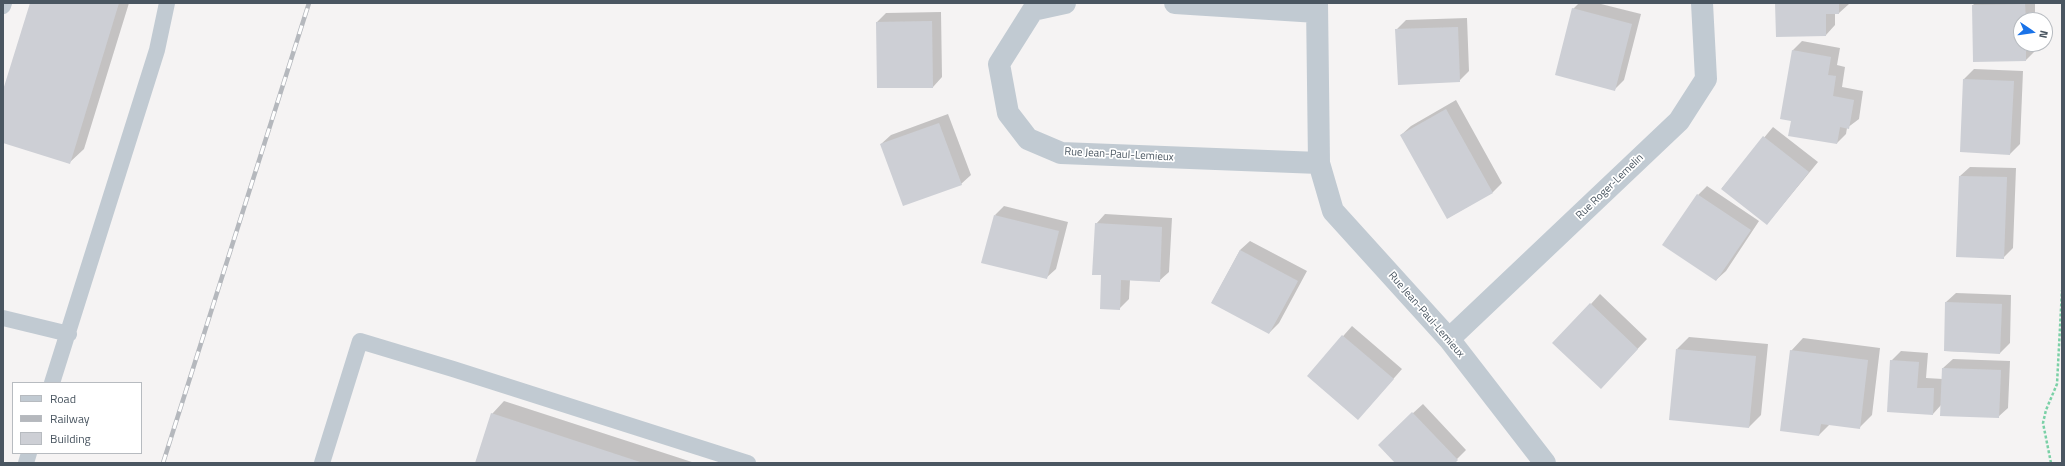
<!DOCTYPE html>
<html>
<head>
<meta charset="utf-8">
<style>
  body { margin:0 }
  #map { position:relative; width:2065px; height:466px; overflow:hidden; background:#f5f3f3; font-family:"Titillium Web",sans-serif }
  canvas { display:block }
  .frame { position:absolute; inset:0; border:4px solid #4a5661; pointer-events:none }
  .legend { position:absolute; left:12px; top:382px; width:130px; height:72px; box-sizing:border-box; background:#fff; border:1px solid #b7bbc0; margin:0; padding:5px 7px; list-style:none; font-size:12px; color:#4a5661 }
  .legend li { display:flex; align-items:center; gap:8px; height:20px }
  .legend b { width:20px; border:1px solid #b7bbc0 }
  .north { position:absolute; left:2013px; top:12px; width:40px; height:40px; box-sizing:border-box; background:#fff; border:1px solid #b7bbc0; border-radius:50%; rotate:103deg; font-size:11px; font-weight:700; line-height:16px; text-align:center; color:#4a5661 }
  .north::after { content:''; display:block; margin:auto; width:14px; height:18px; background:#1a73e8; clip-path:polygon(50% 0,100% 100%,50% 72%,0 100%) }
</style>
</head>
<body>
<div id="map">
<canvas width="2065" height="466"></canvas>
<div class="frame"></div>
<ul class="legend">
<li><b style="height:5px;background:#c1cad2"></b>Road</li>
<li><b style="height:5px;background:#b5b8bd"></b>Railway</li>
<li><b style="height:11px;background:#cdcfd5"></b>Building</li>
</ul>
<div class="north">N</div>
</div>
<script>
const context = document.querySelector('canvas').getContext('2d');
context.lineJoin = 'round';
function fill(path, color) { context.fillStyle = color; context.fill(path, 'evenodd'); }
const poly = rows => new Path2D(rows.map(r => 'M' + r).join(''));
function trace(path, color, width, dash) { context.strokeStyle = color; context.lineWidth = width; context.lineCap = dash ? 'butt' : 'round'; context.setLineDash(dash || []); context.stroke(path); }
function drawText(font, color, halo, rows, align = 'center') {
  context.font = font + ' "Titillium Web",sans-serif'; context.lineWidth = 3.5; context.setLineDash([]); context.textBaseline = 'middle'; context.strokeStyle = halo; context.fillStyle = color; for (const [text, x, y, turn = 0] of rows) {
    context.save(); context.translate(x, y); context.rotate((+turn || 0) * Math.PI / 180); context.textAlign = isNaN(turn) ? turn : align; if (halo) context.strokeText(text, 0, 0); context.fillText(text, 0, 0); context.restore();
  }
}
const shadow = poly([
  [31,3,129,3,84,149,69,163,3,142,3,93],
  [1579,3,1597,3,1641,14,1624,80,1615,89,1573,9],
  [1776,3,1849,3,1849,4,1839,13,1835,13,1835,25,1826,35],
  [1975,3,2035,3,2035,20,2021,20,2021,44,2035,44,2035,51,2026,60,1973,5],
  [941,12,942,77,933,87,877,22,886,13],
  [1467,18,1469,71,1459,81,1396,30,1406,20],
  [1802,41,1840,48,1837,65,1845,67,1842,87,1863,91,1859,119,1847,128,1846,134,1837,143,1792,120,1793,50],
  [1974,69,2023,71,2020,144,2010,154,1961,151,1964,79],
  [1456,100,1502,183,1493,192,1448,218,1401,135,1411,126],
  [948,114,971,175,961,184,881,144,891,135],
  [1773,127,1818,162,1767,224,1722,188],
  [1970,167,2016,168,2013,248,2003,258,1960,176],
  [1707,186,1759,221,1726,271,1716,280,1698,195],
  [1004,206,1068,222,1056,269,1046,278,995,215],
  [1105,214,1172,218,1169,272,1159,281,1130,280,1129,299,1119,309,1103,274,1096,224],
  [1250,241,1307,271,1279,323,1269,333,1212,302,1240,250],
  [1956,293,2011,295,2010,343,2000,353,1945,351,1946,302],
  [1600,294,1647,339,1610,378,1591,304],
  [1352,326,1402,369,1367,409,1308,376],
  [1689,337,1768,344,1761,415,1749,427,1677,349],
  [1803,338,1880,348,1872,415,1859,428,1830,424,1819,435,1791,351],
  [1901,351,1928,353,1926,378,1943,379,1943,368,1953,359,2010,361,2008,408,1998,417,1941,405,1933,414,1891,361],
  [504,401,695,463,476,463,492,414],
  [1423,404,1466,450,1453,463,1396,463,1389,435]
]);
const building = poly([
  [30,3,119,3,70,164,3,143,3,90],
  [1775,3,1839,3,1839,14,1826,14,1826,36,1776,37],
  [2025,4,2026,20,2021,20,2021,44,2026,44,2026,61,1973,62,1972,5],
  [1572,8,1632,24,1615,91,1555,75],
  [932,21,933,88,877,88,876,22],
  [1458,27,1460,82,1398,85,1395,29],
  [1792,50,1831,57,1828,75,1836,76,1833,96,1854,100,1849,129,1840,127,1837,144,1788,136,1791,121,1780,119],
  [1963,79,2014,81,2010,155,1960,152],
  [1446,109,1493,193,1447,219,1400,135],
  [939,123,962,185,903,206,880,144],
  [1763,136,1809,172,1767,225,1721,189],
  [1959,176,2007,177,2004,259,1956,257],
  [1697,194,1751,230,1716,281,1662,245],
  [994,215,1059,231,1047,279,981,263],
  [1095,223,1162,227,1160,282,1121,280,1120,310,1100,309,1101,275,1092,275],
  [1240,250,1298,281,1269,334,1211,303],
  [1945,302,2002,304,2000,354,1944,351],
  [1590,303,1638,349,1601,389,1552,343],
  [1342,335,1394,379,1358,420,1307,376],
  [1676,349,1756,356,1749,428,1669,420],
  [1790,350,1868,360,1860,429,1821,424,1819,436,1780,431],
  [1890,360,1919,362,1917,388,1934,388,1933,415,1887,412],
  [1942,368,2001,370,1999,418,1940,416],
  [1412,412,1458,460,1455,463,1395,463,1378,445],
  [491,413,643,463,475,463]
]);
const path = poly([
  [2051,463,2043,423,2046,410,2057,384,2062,290]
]);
const service = poly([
  [3,6,4,3],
  [3,318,69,334],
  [52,383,157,50,167,3],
  [26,463,29,453],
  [322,463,360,341,453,369,748,463]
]);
const minor = poly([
  [1065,3,1033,10,999,64,1008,113,1028,139,1061,153,1319,163],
  [1175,3,1317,12],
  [1317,3,1319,163,1333,211,1449,339,1545,463],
  [1449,339,1679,121,1706,79,1702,3]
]);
const rail = poly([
  [163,463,309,3]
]);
const streetNames = [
  ["Rue Jean-Paul-Lemieux",1119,155,3],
  ["Rue Roger-Lemelin",1610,187,-44],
  ["Rue Jean-Paul-Lemieux",1426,315,49]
];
fill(shadow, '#0003');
fill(building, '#cdcfd5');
trace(path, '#7ad0a6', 2.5, [3, 2]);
trace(service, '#c1cad2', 16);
trace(minor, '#c1cad2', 22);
trace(rail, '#b5b8bd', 4.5);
trace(rail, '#fff', 3, [9]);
drawText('11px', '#4a5661', '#fff', streetNames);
</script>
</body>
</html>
